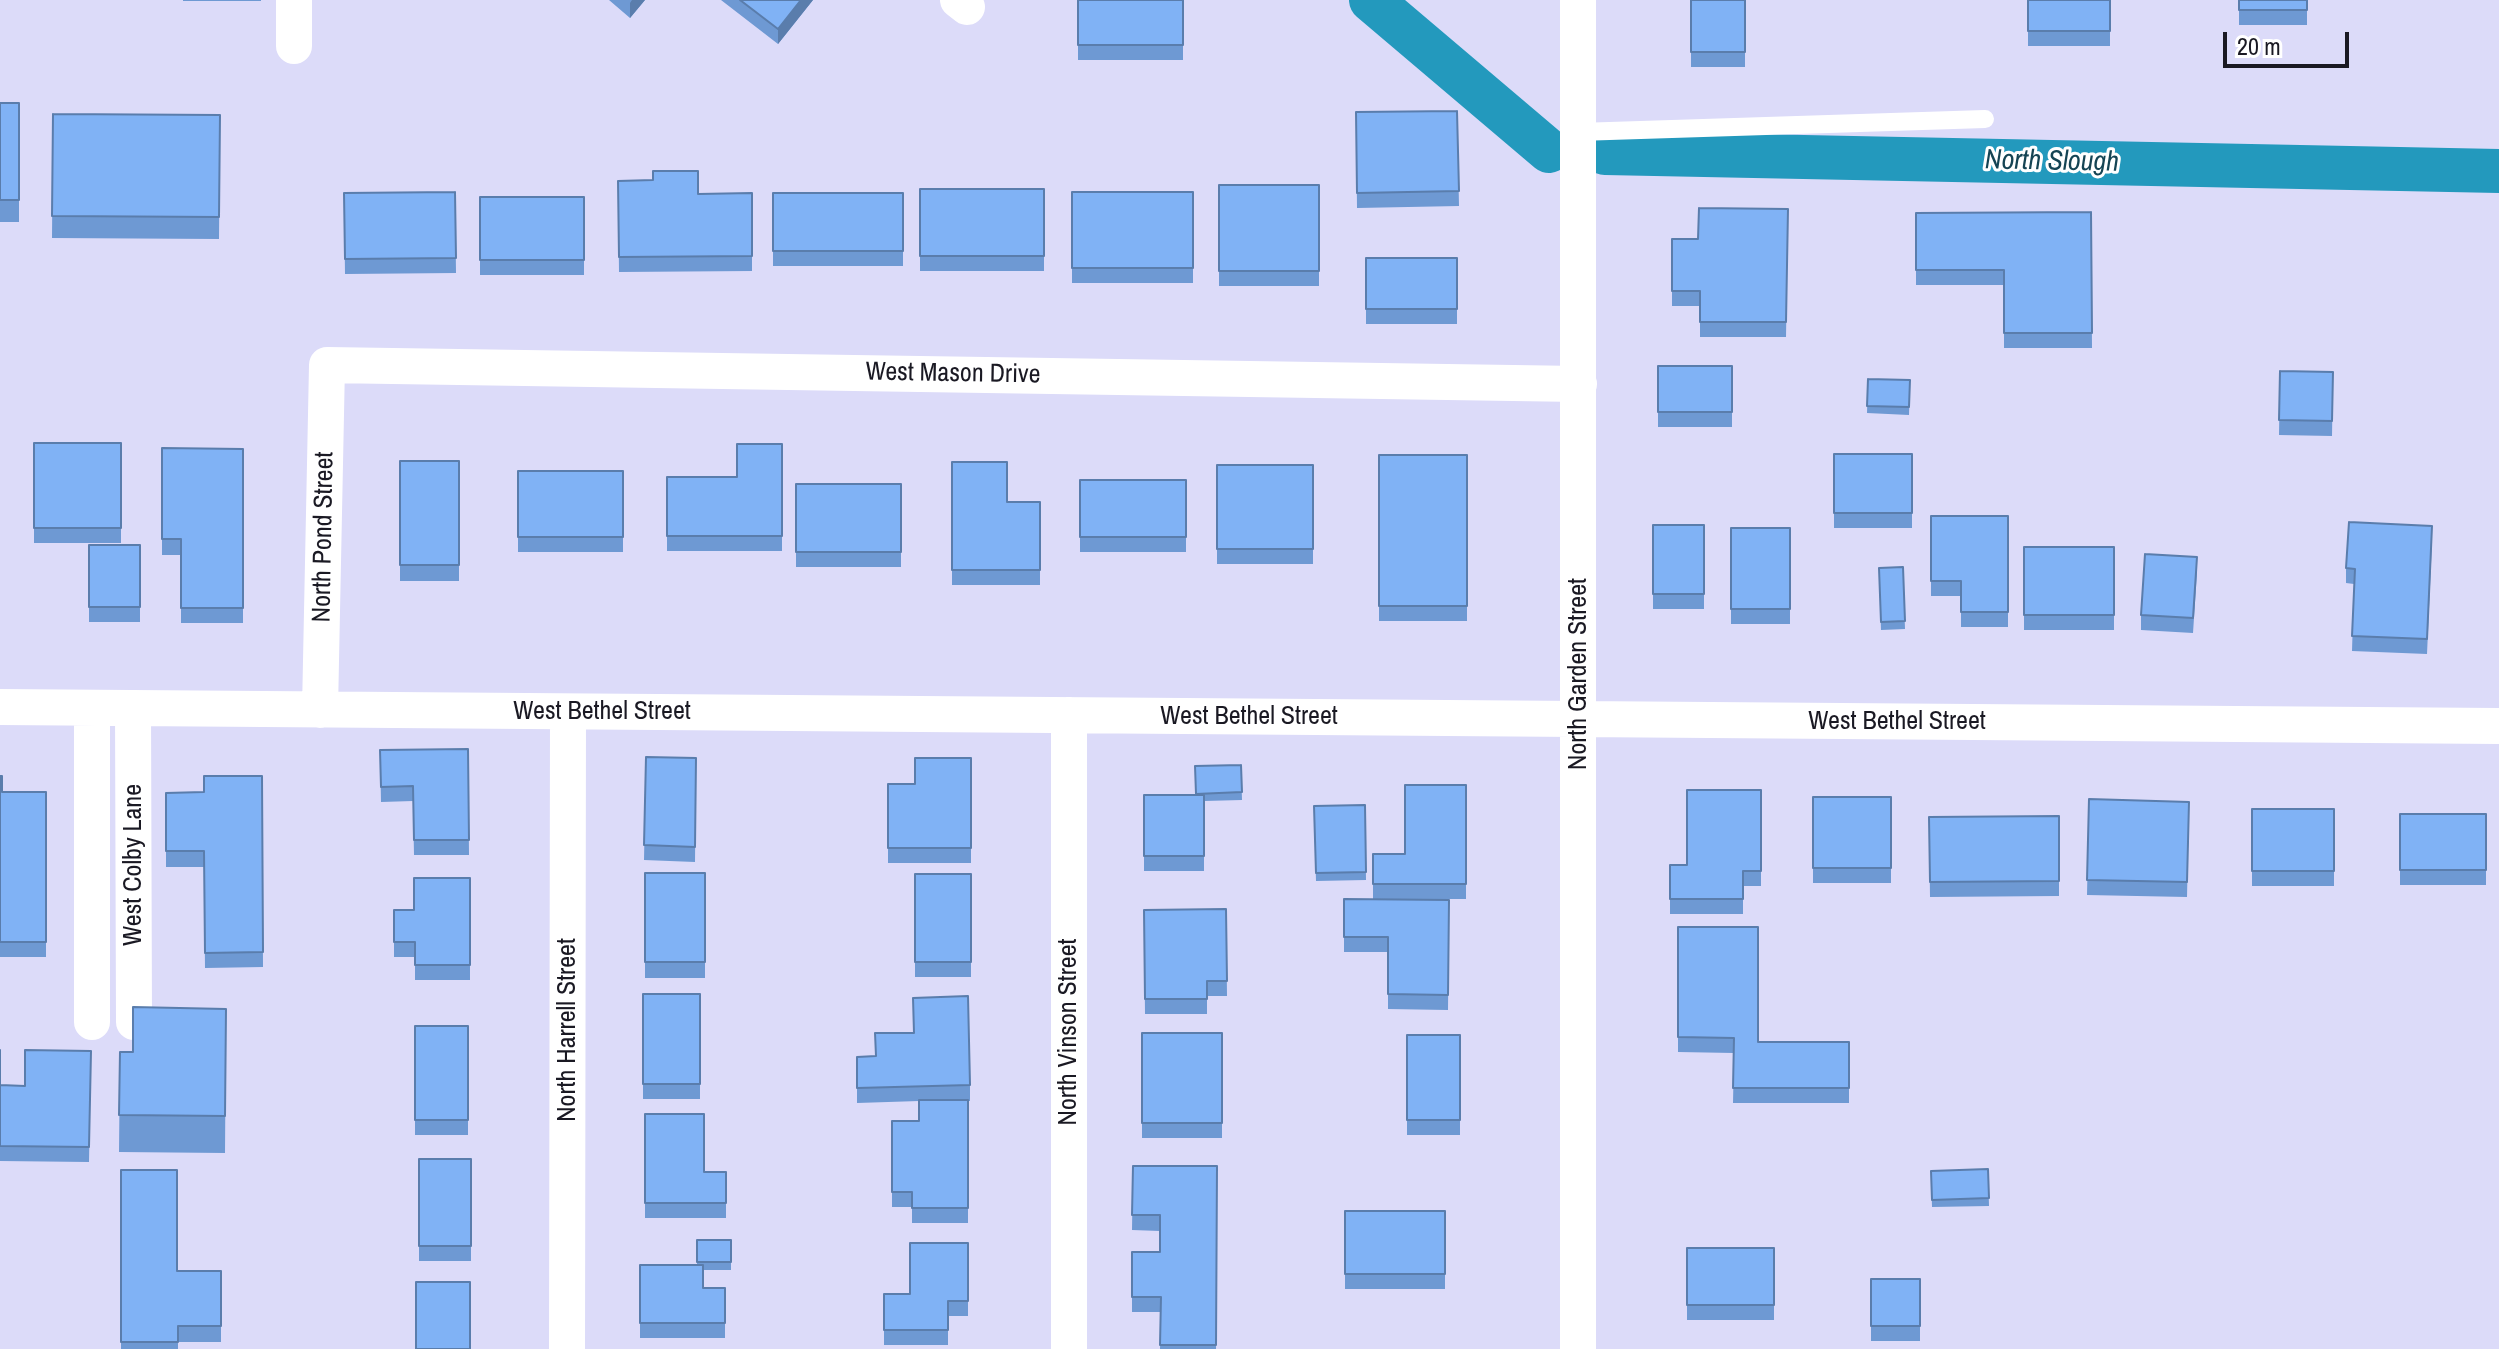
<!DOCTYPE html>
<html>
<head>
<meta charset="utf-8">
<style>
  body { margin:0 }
  #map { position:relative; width:2499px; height:1349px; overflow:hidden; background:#dcdbf9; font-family:"Archivo Narrow",sans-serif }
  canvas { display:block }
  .scale { position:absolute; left:2223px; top:32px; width:126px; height:36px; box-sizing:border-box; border:4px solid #1a1923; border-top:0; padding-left:10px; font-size:24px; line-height:28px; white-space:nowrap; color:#1a1923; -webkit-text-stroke:6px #fff; paint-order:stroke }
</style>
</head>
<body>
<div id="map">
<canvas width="2499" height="1349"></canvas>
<div class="scale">20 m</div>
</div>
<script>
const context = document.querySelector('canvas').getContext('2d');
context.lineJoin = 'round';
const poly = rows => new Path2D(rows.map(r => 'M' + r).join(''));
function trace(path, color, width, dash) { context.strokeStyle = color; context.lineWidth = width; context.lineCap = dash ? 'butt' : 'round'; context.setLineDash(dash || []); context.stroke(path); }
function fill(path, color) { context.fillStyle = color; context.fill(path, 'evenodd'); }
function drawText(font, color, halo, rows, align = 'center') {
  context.font = font + ' "Archivo Narrow",sans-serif'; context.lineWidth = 6; context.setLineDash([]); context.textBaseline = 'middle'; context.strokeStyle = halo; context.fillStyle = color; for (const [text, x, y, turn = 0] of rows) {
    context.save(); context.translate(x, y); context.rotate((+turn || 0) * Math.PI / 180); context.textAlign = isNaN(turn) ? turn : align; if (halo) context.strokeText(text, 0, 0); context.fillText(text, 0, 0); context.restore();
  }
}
const canal = poly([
  [1371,0,1549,151],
  [1605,153,2499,171]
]);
const service = poly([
  [1578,132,1985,119]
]);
const minor = poly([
  [958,0,967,7],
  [1578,0,1578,1349],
  [294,46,294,0],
  [0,707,2499,726],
  [92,708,92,1022],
  [133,708,134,1022],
  [320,710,327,365,1579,384],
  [1069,715,1069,1349],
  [567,1349,568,712]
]);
const wall = poly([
  [183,0,261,0,261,1,183,1],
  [609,0,645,0,630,18],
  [721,0,813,0,778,44],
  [1078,0,1183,0,1183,60,1078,60],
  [1691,0,1745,0,1745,67,1691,67],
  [2028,0,2110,0,2110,46,2028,46],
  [2239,0,2307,0,2307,25,2239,25],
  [0,103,19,103,19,222,0,222],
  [1457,111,1459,206,1357,208,1356,112],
  [53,114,220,115,219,239,52,238],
  [618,181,698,194,752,193,752,271,619,272],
  [1219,185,1319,185,1319,286,1219,286],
  [920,189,1044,189,1044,271,920,271],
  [455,192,456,273,345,274,344,193],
  [1072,192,1193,192,1193,283,1072,283],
  [773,193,903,193,903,266,773,266],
  [480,197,584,197,584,275,480,275],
  [1788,209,1786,337,1700,337,1700,306,1672,306,1672,239,1698,239],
  [2091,212,2092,348,2004,348,2004,285,1916,285,1916,213],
  [1366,258,1457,258,1457,324,1366,324],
  [1658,366,1732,366,1732,427,1658,427],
  [2280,371,2333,372,2332,436,2279,435],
  [1868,379,1910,380,1909,415,1867,413],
  [34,443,121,443,121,543,34,543],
  [782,444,782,551,667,551,667,477,737,477],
  [162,448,243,449,243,623,181,623,181,555,162,555],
  [1834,454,1912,454,1912,528,1834,528],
  [1379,455,1467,455,1467,621,1379,621],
  [400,461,459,461,459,581,400,581],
  [952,462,1007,502,1040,502,1040,585,952,585],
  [1217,465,1313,465,1313,564,1217,564],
  [518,471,623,471,623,552,518,552],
  [1080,480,1186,480,1186,552,1080,552],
  [796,484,901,484,901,567,796,567],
  [1931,516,2008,516,2008,627,1961,627,1961,596,1931,596],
  [1653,525,1704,525,1704,609,1653,609],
  [1731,528,1790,528,1790,624,1731,624],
  [2432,541,2427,654,2352,651,2354,584,2346,583,2346,568],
  [89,545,140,545,140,622,89,622],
  [2024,547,2114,547,2114,630,2024,630],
  [1903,567,1905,629,1881,630,1879,568],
  [2197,572,2193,633,2141,630,2141,615],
  [468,749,469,855,414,855,413,801,381,802,380,750],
  [646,757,696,758,695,862,644,860],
  [971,758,971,863,888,863,888,784,915,784],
  [1241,765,1242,800,1204,801,1204,871,1144,871,1144,795,1196,795,1195,766],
  [0,776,2,792,46,792,46,957,0,957],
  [262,776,263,967,205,968,204,867,166,867,166,793,204,792],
  [1466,785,1466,899,1373,899,1373,854,1405,854],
  [1761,790,1761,886,1743,886,1743,914,1670,914,1670,865,1687,865],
  [1813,797,1891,797,1891,883,1813,883],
  [2089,799,2189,802,2187,897,2087,895],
  [1365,805,1366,880,1316,881,1314,806],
  [2252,809,2334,809,2334,886,2252,886],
  [2400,814,2486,814,2486,885,2400,885],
  [2059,816,2059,896,1930,897,1929,817],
  [645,873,705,873,705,978,645,978],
  [915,874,971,874,971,977,915,977],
  [470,878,470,980,415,980,415,957,394,957,394,910,414,910],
  [1344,899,1449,900,1448,1010,1388,1009,1388,952,1344,952],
  [1226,909,1227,996,1207,996,1207,1014,1145,1014,1144,910],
  [1678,927,1758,1042,1849,1042,1849,1103,1733,1103,1734,1053,1678,1052],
  [643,994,700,994,700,1099,643,1099],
  [226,1009,225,1153,119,1152,120,1052,133,1052],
  [415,1026,468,1026,468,1135,415,1135],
  [913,1033,970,1085,970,1101,968,1101,968,1223,912,1223,912,1207,892,1207,892,1121,919,1121,919,1101,857,1103,857,1057,876,1056],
  [1142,1033,1222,1033,1222,1138,1142,1138],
  [1407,1035,1460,1035,1460,1135,1407,1135],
  [0,1050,0,1085,25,1086,91,1051,89,1162,0,1161],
  [645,1114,704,1172,726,1172,726,1218,645,1218],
  [419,1159,471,1159,471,1261,419,1261],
  [1133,1166,1217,1166,1216,1349,1160,1349,1161,1312,1132,1312,1132,1252,1160,1252,1160,1231,1132,1230],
  [1988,1169,1989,1206,1932,1207,1931,1171],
  [121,1170,177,1271,221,1271,221,1342,178,1342,178,1349,121,1349],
  [1345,1211,1445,1211,1445,1289,1345,1289],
  [697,1240,731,1240,731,1270,703,1270,703,1288,725,1288,725,1338,640,1338,640,1265,697,1265],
  [968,1243,968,1316,948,1316,948,1345,884,1345,884,1294,910,1294],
  [1687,1248,1774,1248,1774,1320,1687,1320],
  [1871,1279,1920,1279,1920,1341,1871,1341]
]);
const shadedWall = poly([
  [632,0,645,0,630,18,630,3],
  [801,0,813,0,778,44,778,29]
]);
const building = poly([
  [740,0,801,0,778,29,740,0],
  [1078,0,1183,0,1183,45,1078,45,1078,0],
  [1691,0,1745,0,1745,52,1691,52,1691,0],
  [2028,0,2110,0,2110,31,2028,31,2028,0],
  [2239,0,2307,0,2307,10,2239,10,2239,0],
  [0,103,19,103,19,200,0,200,0,103],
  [1457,111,1459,191,1357,193,1356,112,1457,111],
  [53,114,220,115,219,217,52,216,53,114],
  [653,171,698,171,698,194,752,193,752,256,619,257,618,181,653,180,653,171],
  [1219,185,1319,185,1319,271,1219,271,1219,185],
  [920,189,1044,189,1044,256,920,256,920,189],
  [455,192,456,258,345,259,344,193,455,192],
  [1072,192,1193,192,1193,268,1072,268,1072,192],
  [773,193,903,193,903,251,773,251,773,193],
  [480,197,584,197,584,260,480,260,480,197],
  [1699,208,1788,209,1786,322,1700,322,1700,291,1672,291,1672,239,1698,239,1699,208],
  [2091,212,2092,333,2004,333,2004,270,1916,270,1916,213,2091,212],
  [1366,258,1457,258,1457,309,1366,309,1366,258],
  [1658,366,1732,366,1732,412,1658,412,1658,366],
  [2280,371,2333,372,2332,421,2279,420,2280,371],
  [1868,379,1910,380,1909,407,1867,406,1868,379],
  [34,443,121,443,121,528,34,528,34,443],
  [737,444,782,444,782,536,667,536,667,477,737,477,737,444],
  [162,448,243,449,243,608,181,608,181,539,162,539,162,448],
  [1834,454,1912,454,1912,513,1834,513,1834,454],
  [1379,455,1467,455,1467,606,1379,606,1379,455],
  [400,461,459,461,459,565,400,565,400,461],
  [952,462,1007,462,1007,502,1040,502,1040,570,952,570,952,462],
  [1217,465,1313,465,1313,549,1217,549,1217,465],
  [518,471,623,471,623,537,518,537,518,471],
  [1080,480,1186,480,1186,537,1080,537,1080,480],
  [796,484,901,484,901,552,796,552,796,484],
  [1931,516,2008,516,2008,612,1961,612,1961,581,1931,581,1931,516],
  [2349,522,2432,526,2427,639,2352,636,2355,569,2346,568,2349,522],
  [1653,525,1704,525,1704,594,1653,594,1653,525],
  [1731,528,1790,528,1790,609,1731,609,1731,528],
  [89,545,140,545,140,607,89,607,89,545],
  [2024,547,2114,547,2114,615,2024,615,2024,547],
  [2145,554,2197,557,2193,618,2141,615,2145,554],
  [1903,567,1905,621,1881,622,1879,568,1903,567],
  [468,749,469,840,414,840,413,786,381,787,380,750,468,749],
  [646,757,696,758,695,847,644,845,646,757],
  [915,758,971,758,971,848,888,848,888,784,915,784,915,758],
  [1241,765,1242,792,1196,794,1195,766,1241,765],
  [0,776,2,776,2,792,46,792,46,942,0,942,0,776],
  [204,776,262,776,263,952,205,953,204,851,166,851,166,793,204,792,204,776],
  [1405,785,1466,785,1466,884,1373,884,1373,854,1405,854,1405,785],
  [1687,790,1761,790,1761,871,1743,871,1743,899,1670,899,1670,865,1687,865,1687,790],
  [1144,795,1204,795,1204,856,1144,856,1144,795],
  [1813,797,1891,797,1891,868,1813,868,1813,797],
  [2089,799,2189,802,2187,882,2087,880,2089,799],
  [1365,805,1366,872,1316,873,1314,806,1365,805],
  [2252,809,2334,809,2334,871,2252,871,2252,809],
  [2400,814,2486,814,2486,870,2400,870,2400,814],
  [2059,816,2059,881,1930,882,1929,817,2059,816],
  [645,873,705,873,705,962,645,962,645,873],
  [915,874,971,874,971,962,915,962,915,874],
  [414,878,470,878,470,965,415,965,415,942,394,942,394,910,414,910,414,878],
  [1344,899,1449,900,1448,995,1388,994,1388,937,1344,937,1344,899],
  [1226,909,1227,981,1207,981,1207,999,1145,999,1144,910,1226,909],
  [1678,927,1758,927,1758,1042,1849,1042,1849,1088,1733,1088,1734,1038,1678,1037,1678,927],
  [643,994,700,994,700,1084,643,1084,643,994],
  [968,996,970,1085,857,1088,857,1057,876,1056,875,1033,914,1033,913,998,968,996],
  [133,1007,226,1009,225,1116,119,1115,120,1052,133,1052,133,1007],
  [415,1026,468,1026,468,1120,415,1120,415,1026],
  [1142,1033,1222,1033,1222,1123,1142,1123,1142,1033],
  [1407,1035,1460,1035,1460,1120,1407,1120,1407,1035],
  [0,1050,0,1085,25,1086,25,1050,91,1051,89,1147,0,1146,0,1050],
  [919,1100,968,1100,968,1208,912,1208,912,1192,892,1192,892,1121,919,1121,919,1100],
  [645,1114,704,1114,704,1172,726,1172,726,1203,645,1203,645,1114],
  [419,1159,471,1159,471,1246,419,1246,419,1159],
  [1133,1166,1217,1166,1216,1345,1160,1345,1161,1297,1132,1297,1132,1252,1160,1252,1160,1215,1132,1215,1133,1166],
  [1988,1169,1989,1198,1932,1200,1931,1171,1988,1169],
  [121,1170,177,1170,177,1271,221,1271,221,1326,178,1326,178,1342,121,1342,121,1170],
  [1345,1211,1445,1211,1445,1274,1345,1274,1345,1211],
  [697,1240,731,1240,731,1262,697,1262,697,1240],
  [910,1243,968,1243,968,1301,948,1301,948,1330,884,1330,884,1294,910,1294,910,1243],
  [1687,1248,1774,1248,1774,1305,1687,1305,1687,1248],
  [640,1265,703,1265,703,1288,725,1288,725,1323,640,1323,640,1265],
  [1871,1279,1920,1279,1920,1326,1871,1326,1871,1279],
  [416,1282,470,1282,470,1349,416,1349,416,1282]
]);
const streetNames = [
  ["West Mason Drive",953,374,1],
  ["North Pond Street",324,537,-89],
  ["North Garden Street",1579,674,-90],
  ["West Bethel Street",602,712],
  ["West Bethel Street",1249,717],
  ["West Bethel Street",1897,722],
  ["West Colby Lane",134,865,-90],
  ["North Harrell Street",568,1030,-90],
  ["North Vinson Street",1069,1032,-90]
];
const waterNames = [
  ["North Slough",2052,162,1]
];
trace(canal, '#2399bd', 44);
trace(service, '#fff', 18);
trace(minor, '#fff', 36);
fill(wall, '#6e99d3');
fill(shadedWall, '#5a7dac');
fill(building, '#80b2f5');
trace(building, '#5a7dac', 2);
drawText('26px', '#1a1923', '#fff', streetNames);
drawText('italic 28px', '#154454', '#fff', waterNames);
</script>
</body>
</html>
